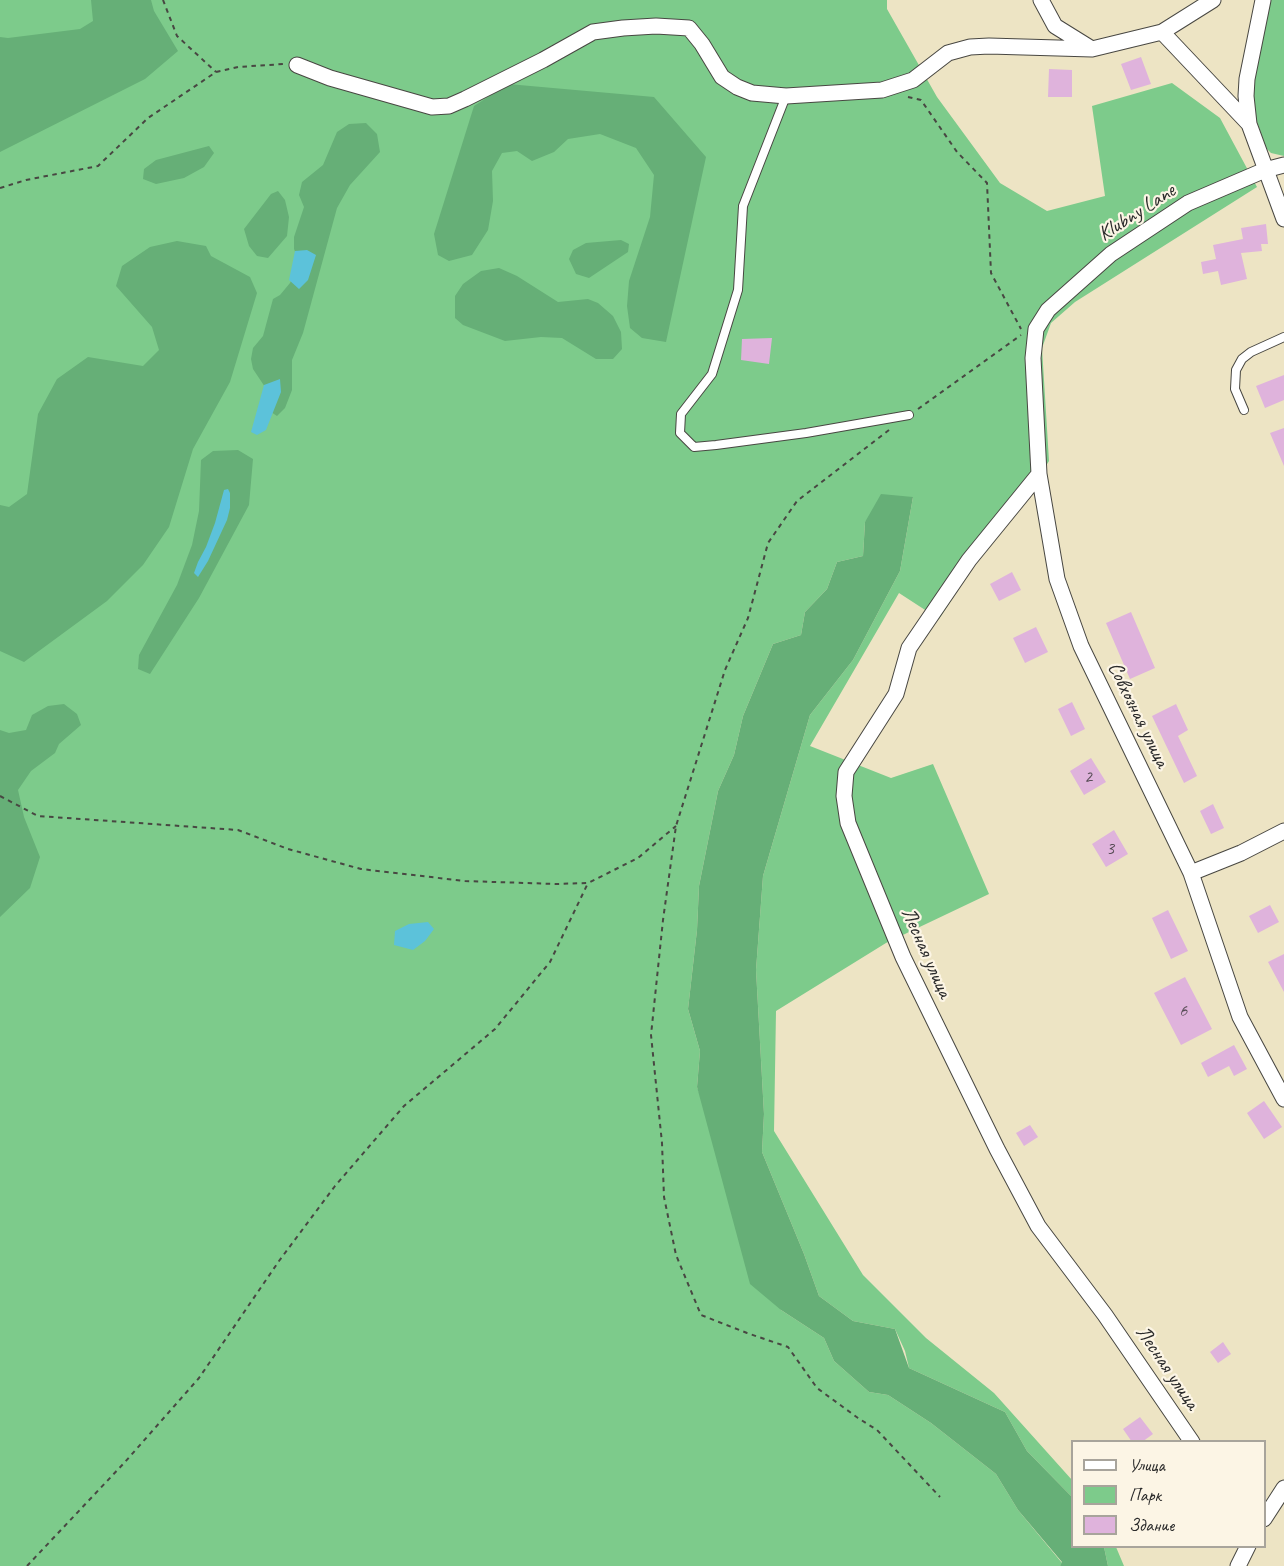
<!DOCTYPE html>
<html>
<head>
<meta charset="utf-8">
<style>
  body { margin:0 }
  #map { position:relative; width:1284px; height:1566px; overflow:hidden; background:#ede4c4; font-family:Caveat,sans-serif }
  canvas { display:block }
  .legend { position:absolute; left:1071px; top:1440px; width:195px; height:108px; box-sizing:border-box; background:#fcf5e5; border:2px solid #a8a49b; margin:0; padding:8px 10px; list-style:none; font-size:18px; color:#2b2b2b }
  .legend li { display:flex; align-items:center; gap:12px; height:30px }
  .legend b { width:30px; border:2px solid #a8a49b }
</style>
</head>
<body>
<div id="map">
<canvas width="1284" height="1566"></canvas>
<ul class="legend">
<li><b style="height:8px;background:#fff"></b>Улица</li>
<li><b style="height:16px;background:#7dcb8b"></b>Парк</li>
<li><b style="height:16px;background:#dfb3dc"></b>Здание</li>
</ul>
</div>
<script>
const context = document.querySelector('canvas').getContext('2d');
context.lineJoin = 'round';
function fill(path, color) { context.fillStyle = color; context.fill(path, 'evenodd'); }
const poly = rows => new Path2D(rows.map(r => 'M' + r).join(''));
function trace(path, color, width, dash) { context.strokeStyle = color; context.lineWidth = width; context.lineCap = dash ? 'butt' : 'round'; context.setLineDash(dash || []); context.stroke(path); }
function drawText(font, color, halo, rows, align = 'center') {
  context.font = font + ' Caveat,sans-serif'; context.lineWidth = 4.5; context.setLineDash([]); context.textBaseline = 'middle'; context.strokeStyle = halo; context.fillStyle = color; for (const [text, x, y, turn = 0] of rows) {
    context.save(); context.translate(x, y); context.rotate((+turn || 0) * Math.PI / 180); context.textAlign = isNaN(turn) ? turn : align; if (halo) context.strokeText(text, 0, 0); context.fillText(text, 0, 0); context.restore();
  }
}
const green = poly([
  [0,0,887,0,887,9,937,97,1000,183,1047,211,1105,196,1092,106,1172,83,1220,118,1257,187,1075,302,1051,323,1042,348,1049,461,1020,508,975,564,939,619,899,593,810,746,891,778,933,764,989,894,886,943,776,1011,774,1131,863,1275,926,1338,994,1393,1072,1480,1072,1497,1027,1451,1005,1412,909,1368,905,1351,895,1329,853,1321,819,1296,804,1254,762,1152,764,1114,756,970,763,876,810,715,853,660,900,571,913,497,865,522,863,556,837,562,827,589,805,612,801,635,773,644,743,716,734,755,718,791,699,886,697,930,688,1009,700,1051,697,1087,781,1310,824,1338,834,1361,869,1392,888,1395,931,1423,996,1474,1018,1510,1062,1563,1060,1566,0,1566],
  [1269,0,1284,0,1284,156,1271,153,1266,148,1255,116,1252,82],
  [1104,1547,1116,1547,1124,1566,1108,1566]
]);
const forest = poly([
  [91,0,151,0,154,11,178,51,145,79,0,152,0,37,8,38,80,29,93,21],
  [508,84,654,97,706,157,666,342,642,338,630,328,627,306,629,281,650,217,654,175,636,148,600,134,568,139,554,152,532,161,517,151,502,153,492,171,493,201,488,230,472,255,449,261,438,255,434,234,474,106],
  [366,123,377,134,380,152,350,185,337,208,303,333,292,360,292,390,285,408,277,416,268,410,265,387,253,369,251,359,253,348,263,336,273,299,280,295,290,283,296,272,298,259,294,249,294,237,304,207,299,195,302,182,323,165,337,132,349,124],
  [209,146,214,153,204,167,184,178,156,184,143,179,144,169,156,160],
  [278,191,285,200,289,217,287,236,268,258,257,256,249,246,244,229,271,194],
  [621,240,629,244,628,252,589,278,576,274,569,259,573,250,586,243],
  [177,241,206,246,211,256,250,277,257,293,230,382,193,449,169,527,143,565,107,601,24,662,0,651,0,505,9,507,27,494,38,414,57,379,88,357,143,366,159,350,152,327,116,286,122,266,150,247],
  [499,268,517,276,558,302,588,299,598,303,613,316,621,332,622,349,613,359,596,359,562,338,541,337,505,341,463,325,455,318,455,296,463,284,481,271],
  [238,450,253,459,249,505,199,598,150,674,138,669,139,655,177,585,192,545,199,511,201,460,213,451],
  [881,494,913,497,900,571,853,660,810,715,763,876,756,970,764,1114,762,1152,804,1254,819,1296,853,1321,895,1329,909,1368,1005,1412,1027,1451,1072,1497,1072,1546,1104,1547,1108,1566,1060,1566,1062,1562,1018,1510,996,1474,931,1423,888,1395,869,1392,834,1361,824,1338,781,1310,750,1284,697,1087,700,1051,688,1009,697,930,699,886,718,791,734,755,743,716,773,644,801,635,805,612,827,589,837,562,863,556,865,522],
  [64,704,77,714,81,725,59,744,55,753,31,771,18,790,24,817,40,857,30,888,0,917,0,730,9,733,26,730,32,715,48,706]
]);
const water = poly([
  [307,250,316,255,308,280,299,289,289,280,295,251],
  [280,379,281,392,266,430,257,435,251,432,264,385],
  [228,489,230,493,230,508,227,520,208,561,198,577,194,573,198,562,206,547,215,523,224,490],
  [428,922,434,929,425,941,413,950,394,945,395,931,409,924]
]);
const building = poly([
  [1141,57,1151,84,1131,90,1121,64],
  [1049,69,1072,70,1072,97,1048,97],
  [1266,224,1268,244,1261,244,1262,251,1241,253,1247,279,1221,285,1218,271,1203,274,1201,262,1216,259,1213,245,1243,239,1241,228],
  [772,338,769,364,741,360,742,339],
  [1284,375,1284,400,1265,408,1256,386],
  [1284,428,1284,466,1270,433],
  [1012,572,1021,590,999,601,990,584],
  [1131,612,1155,668,1130,679,1106,623],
  [1036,627,1048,652,1025,663,1013,638],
  [1072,702,1085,729,1071,736,1058,709],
  [1176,704,1188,730,1178,736,1197,776,1184,783,1152,716],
  [1091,758,1106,782,1084,795,1070,771],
  [1213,804,1224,828,1211,834,1200,811],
  [1114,830,1128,854,1106,867,1092,844],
  [1270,905,1279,922,1258,933,1249,916],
  [1168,910,1188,951,1171,959,1152,918],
  [1284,954,1284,992,1268,962],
  [1185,977,1212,1029,1181,1045,1154,993],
  [1234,1045,1247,1069,1234,1076,1229,1066,1208,1077,1201,1063],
  [1264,1101,1282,1127,1264,1139,1247,1113],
  [1030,1125,1038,1137,1024,1146,1016,1133],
  [1223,1342,1231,1354,1218,1363,1210,1352],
  [1140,1417,1153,1434,1142,1442,1132,1442,1123,1429]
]);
const path = poly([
  [163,0,177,36,216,72],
  [908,97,921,100,957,152,987,183,991,273,1021,329],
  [0,188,26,180,98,166,148,118,216,72,238,67,284,64],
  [918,409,1021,335],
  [889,430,797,501,768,543,748,618,725,670,676,826,663,920,651,1035,662,1143,664,1197,676,1255,701,1315,747,1333,788,1347,817,1388,858,1418,877,1430,940,1497],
  [0,796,38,816,238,830,288,849,361,869,465,881,556,884,588,883,638,858,676,826],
  [27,1566,125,1462,199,1378,279,1261,335,1186,404,1106,495,1029,550,962,588,883]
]);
const lane = poly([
  [786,96,743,206,738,290,712,374,681,414,680,433,694,447,716,445,806,433,909,415],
  [1244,410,1235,389,1236,370,1242,359,1251,352,1284,337]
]);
const street = poly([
  [1041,0,1055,26,1092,49],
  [1263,0,1247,79,1246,96,1249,124,1284,219],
  [1162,32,1249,124],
  [297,65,330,78,432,107,449,106,465,99,543,60,593,32,623,28,656,26,689,28,702,44,722,77,737,87,752,93,786,96,882,90,913,80,948,53,970,47,989,46,1092,49,1162,32,1213,0],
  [1284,165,1265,170,1188,203,1111,254,1048,310,1036,329,1033,358,1039,474,1057,579,1081,646,1191,873,1240,1017,1284,1099],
  [1039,474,969,560,909,648,896,694,846,772,844,796,848,823,903,957,997,1149,1038,1226,1105,1315,1192,1442],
  [1191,873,1241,853,1284,831],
  [1264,1519,1284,1488],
  [1238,1566,1248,1546]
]);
const numberNames = [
  ["2",1088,777],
  ["3",1110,849],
  ["6",1183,1011]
];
const streetNames = [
  ["Klubny Lane",1137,213,-33],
  ["Совхозная улица",1138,715,64],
  ["Лесная улица",926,953,66],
  ["Лесная улица",1167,1368,56]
];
fill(green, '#7dcb8b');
fill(forest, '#66af77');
fill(water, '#5cc2da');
fill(building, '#dfb3dc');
trace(lane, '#484742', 10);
trace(street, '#484742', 17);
trace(path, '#484742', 2, [4.5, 4.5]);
trace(lane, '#fff', 8);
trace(street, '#fff', 15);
drawText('18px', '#584d57', null, numberNames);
drawText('21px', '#2b2b2b', '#fcf5e5', streetNames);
</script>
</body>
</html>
